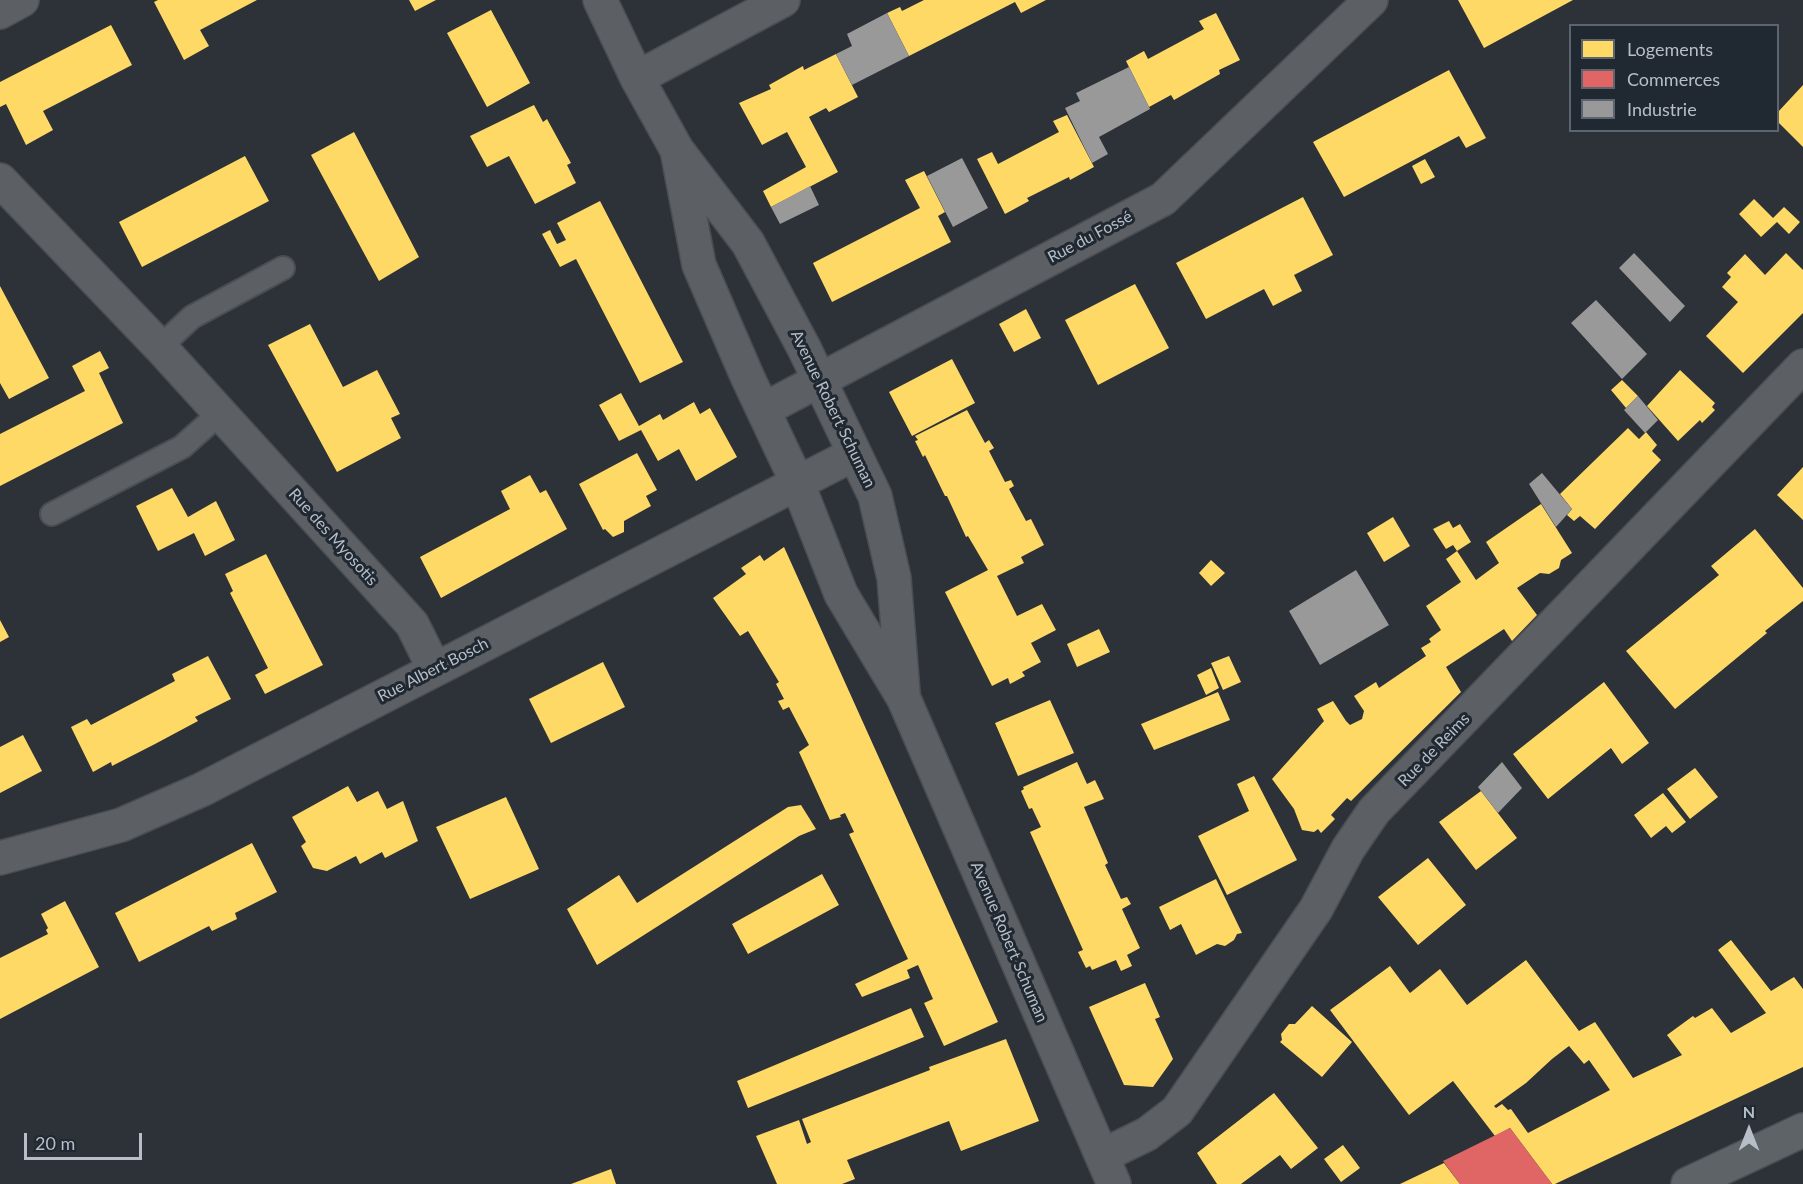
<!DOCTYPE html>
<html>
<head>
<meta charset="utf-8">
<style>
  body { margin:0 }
  #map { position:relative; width:1803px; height:1184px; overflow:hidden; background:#2c3238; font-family:Lato,sans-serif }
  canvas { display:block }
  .legend { position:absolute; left:1569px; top:24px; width:210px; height:108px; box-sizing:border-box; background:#202831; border:2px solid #5c646d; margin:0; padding:8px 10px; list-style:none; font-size:18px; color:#b7bec7 }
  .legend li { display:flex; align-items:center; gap:12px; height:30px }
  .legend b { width:30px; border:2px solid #5c646d }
  .north { position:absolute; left:1719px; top:1100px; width:60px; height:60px; -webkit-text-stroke:4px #202831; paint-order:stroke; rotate:0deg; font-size:16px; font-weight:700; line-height:24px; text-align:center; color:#b7bec7 }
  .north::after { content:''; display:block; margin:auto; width:21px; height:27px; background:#b7bec7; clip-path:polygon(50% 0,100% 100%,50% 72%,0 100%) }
  .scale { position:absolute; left:24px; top:1133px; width:118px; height:27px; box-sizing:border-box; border:3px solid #b7bec7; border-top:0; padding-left:8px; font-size:18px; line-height:21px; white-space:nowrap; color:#b7bec7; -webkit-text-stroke:4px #202831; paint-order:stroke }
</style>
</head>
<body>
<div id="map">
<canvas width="1803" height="1184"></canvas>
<ul class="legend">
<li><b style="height:16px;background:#ffd966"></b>Logements</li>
<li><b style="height:16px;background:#e06666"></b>Commerces</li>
<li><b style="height:16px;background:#999"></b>Industrie</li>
</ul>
<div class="north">N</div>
<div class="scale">20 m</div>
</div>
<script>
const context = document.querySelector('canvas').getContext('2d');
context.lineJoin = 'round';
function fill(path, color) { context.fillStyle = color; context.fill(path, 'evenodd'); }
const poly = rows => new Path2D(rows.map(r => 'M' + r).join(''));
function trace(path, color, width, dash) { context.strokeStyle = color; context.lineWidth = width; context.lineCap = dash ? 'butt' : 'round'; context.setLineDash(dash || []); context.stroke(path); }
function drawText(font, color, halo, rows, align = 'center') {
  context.font = font + ' Lato,sans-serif'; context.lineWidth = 6; context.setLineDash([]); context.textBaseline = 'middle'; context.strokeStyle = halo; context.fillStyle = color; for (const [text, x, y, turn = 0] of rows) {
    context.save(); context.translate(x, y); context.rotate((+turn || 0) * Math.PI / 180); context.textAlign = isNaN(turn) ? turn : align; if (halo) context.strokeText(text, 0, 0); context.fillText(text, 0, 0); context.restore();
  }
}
const homes = poly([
  [158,0,257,0,200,30,209,46,184,60,154,2],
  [409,0,436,0,415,11],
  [924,0,1046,0,1021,13,1015,2,909,56,887,13,900,7,902,11],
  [1458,0,1573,0,1484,48],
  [491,10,530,83,487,107,447,33],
  [1216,13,1240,60,1219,70,1220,74,1174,100,1171,95,1149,107,1126,61,1144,51,1148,59,1204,29,1199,21],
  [111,25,132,65,43,111,53,130,26,145,6,104,0,107,0,82],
  [836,54,858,97,829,112,826,108,809,117,838,172,771,207,763,191,806,167,787,132,762,145,739,103,771,89,769,85,803,66,804,70],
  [1449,70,1486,138,1466,148,1459,136,1344,197,1313,142],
  [1803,85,1803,147,1778,122,1778,112],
  [534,105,543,122,547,119,571,163,567,165,576,183,535,204,509,156,487,167,470,136],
  [1067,115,1094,167,1070,180,1069,177,1027,198,1029,201,1005,214,977,159,992,152,998,164,1059,132,1053,121],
  [354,132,419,257,379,281,311,155],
  [245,156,269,201,142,267,119,222],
  [1425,159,1435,177,1421,184,1412,166],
  [924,171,945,212,938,216,951,242,832,302,813,263,920,208,905,180],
  [1303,197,1333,255,1294,275,1302,291,1273,306,1264,289,1206,319,1176,263],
  [1754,199,1773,218,1784,207,1800,222,1789,234,1777,222,1761,237,1739,214],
  [600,201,683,362,640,383,576,259,560,267,542,234,550,230,557,244,566,240,557,223],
  [1786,253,1803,270,1803,313,1743,373,1706,336,1738,302,1722,287,1731,277,1727,273,1745,254,1765,275],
  [1135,284,1169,348,1098,385,1065,320],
  [0,286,49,378,9,399,0,383],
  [1026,309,1041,338,1014,352,999,324],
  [310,324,343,387,377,370,400,414,391,418,401,438,337,472,268,345],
  [100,351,109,368,99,373,123,423,0,486,0,434,85,391,72,366],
  [952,359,975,403,912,436,889,392],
  [1680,370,1715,403,1712,407,1715,410,1702,423,1700,420,1678,441,1647,406],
  [1622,380,1638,396,1626,408,1611,390],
  [621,393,639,426,660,414,663,420,694,402,700,414,710,408,737,457,696,481,679,449,658,461,641,430,619,441,599,405],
  [967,410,985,443,989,440,994,448,989,451,1005,482,1011,480,1014,486,1009,489,1026,521,1031,519,1044,545,1021,557,1024,563,997,576,1017,616,1042,604,1056,630,1031,643,1041,662,1022,672,1025,676,1010,684,1008,678,992,686,945,592,988,570,968,536,966,537,947,496,945,496,925,455,923,457,915,441,918,440,915,436],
  [1628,428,1639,439,1646,432,1657,445,1652,451,1661,460,1595,529,1580,516,1574,521,1567,515,1572,509,1560,494],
  [637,453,657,490,646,496,651,506,624,521,624,532,613,537,605,529,603,530,579,484],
  [1803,467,1803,520,1777,495],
  [530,475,540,493,546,490,567,529,441,598,420,557,510,509,501,491],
  [172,488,188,517,216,501,235,540,205,556,194,533,158,551,136,506],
  [1541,504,1572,553,1561,560,1559,568,1549,574,1540,573,1517,588,1537,615,1512,641,1504,629,1446,667,1461,692,1351,801,1347,798,1331,815,1335,819,1321,833,1318,829,1314,832,1302,830,1294,809,1272,779,1324,721,1317,709,1333,701,1346,721,1350,725,1362,719,1364,711,1354,696,1376,682,1379,688,1426,656,1421,648,1431,642,1429,639,1441,630,1426,606,1461,582,1446,559,1457,551,1476,580,1499,563,1486,542],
  [1393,517,1410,546,1384,562,1367,533],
  [1449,521,1453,528,1460,524,1471,542,1457,551,1453,545,1446,549,1433,529],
  [1755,529,1803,588,1803,601,1765,631,1767,633,1675,709,1626,651,1719,575,1711,566],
  [784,547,998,1022,944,1046,924,1003,933,999,918,965,907,970,910,978,862,997,855,984,908,959,849,834,854,832,845,813,840,815,841,817,830,820,799,752,809,745,789,707,783,710,778,701,784,699,776,684,779,682,748,631,740,636,713,598,746,574,741,568,760,555,764,561],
  [266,554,323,665,265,694,255,675,268,668,230,593,233,591,225,574],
  [1211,560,1225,573,1211,586,1199,573],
  [0,620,9,637,0,642],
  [1099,629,1110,652,1077,667,1067,644],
  [208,656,231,699,195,717,198,721,155,744,112,766,111,762,93,772,71,727,87,719,91,725,175,681,172,674],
  [1229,656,1241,682,1223,690,1211,663],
  [603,662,625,707,551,743,529,699],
  [1211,668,1219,688,1206,695,1197,675],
  [1604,682,1649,743,1622,764,1611,748,1548,799,1513,754],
  [1218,692,1230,720,1154,750,1141,724],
  [1050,700,1074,753,1018,776,995,723],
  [23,735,42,771,0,793,0,747],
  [1077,762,1087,784,1095,780,1104,799,1084,807,1108,863,1105,865,1121,899,1127,897,1131,904,1122,909,1140,948,1127,955,1132,966,1121,971,1116,960,1092,970,1090,966,1086,968,1078,952,1083,950,1030,832,1041,827,1032,808,1029,809,1021,791,1024,789,1023,787],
  [1695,768,1718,797,1690,819,1667,789],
  [1254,776,1297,860,1227,895,1198,836,1249,811,1237,784],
  [348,786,357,802,378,791,387,809,403,801,418,841,385,858,382,852,360,864,356,856,327,871,313,868,301,846,306,842,292,817],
  [1481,791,1517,838,1476,870,1439,822],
  [1663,793,1686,822,1672,833,1666,826,1651,838,1634,815],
  [506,797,539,869,470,899,436,827],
  [801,805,816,829,799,836,597,965,567,909,619,875,637,903,788,807],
  [252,843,277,892,235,913,237,919,212,931,209,926,139,962,115,913],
  [1428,858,1466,905,1418,945,1378,897],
  [822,874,839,905,748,954,732,924],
  [1216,879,1242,933,1237,934,1234,940,1225,946,1217,944,1196,955,1181,924,1170,930,1159,907],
  [65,901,99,967,0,1019,0,958,48,934,46,930,48,928,41,914],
  [1731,940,1771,991,1794,977,1803,989,1803,1067,1555,1184,1552,1184,1510,1128,1495,1136,1453,1081,1409,1115,1330,1010,1390,966,1410,993,1440,969,1467,1005,1526,960,1579,1031,1595,1022,1633,1078,1682,1055,1667,1035,1693,1016,1695,1018,1712,1008,1731,1033,1766,1013,1718,950],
  [1569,1046,1584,1064,1589,1060,1610,1090,1528,1133,1511,1109,1508,1110,1502,1104,1496,1108,1494,1106,1526,1083,1552,1059],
  [1145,983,1160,1017,1155,1019,1173,1059,1153,1087,1124,1085,1089,1007],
  [1312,1006,1352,1042,1322,1077,1280,1042,1282,1040,1281,1034,1289,1024,1295,1024],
  [911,1008,924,1037,748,1108,737,1081],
  [1006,1039,1039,1121,961,1151,949,1121,847,1160,855,1179,842,1184,777,1184,756,1136,799,1120,807,1144,811,1142,802,1119,930,1070,929,1067],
  [1274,1093,1318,1148,1291,1169,1280,1155,1241,1184,1217,1184,1197,1153],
  [1343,1145,1360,1168,1341,1182,1324,1159],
  [1444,1163,1460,1184,1400,1184],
  [611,1169,616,1184,571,1184]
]);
const shops = poly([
  [1510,1128,1552,1184,1460,1184,1443,1161]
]);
const industry = poly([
  [887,13,909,56,852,85,836,54,852,46,847,34],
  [1129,67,1150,109,1099,137,1108,154,1092,163,1065,108,1080,101,1076,93],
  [962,158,988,208,953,227,927,176],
  [810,186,819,205,780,224,771,207],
  [1634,253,1685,306,1670,322,1619,268],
  [1596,300,1647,354,1622,379,1571,323],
  [1638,396,1658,420,1645,433,1624,410],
  [1542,473,1572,509,1556,527,1529,484],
  [1356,570,1389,625,1320,665,1289,611],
  [1502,762,1522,788,1498,813,1478,787]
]);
const lane = poly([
  [160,347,192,317,283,268],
  [52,514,182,447,220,413]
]);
const street = poly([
  [600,0,637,78,677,150,748,243,804,348,875,496,894,578,903,692],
  [0,12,22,0],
  [637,78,783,0],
  [677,150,699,265,747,376,797,482,841,594,904,699,1114,1184],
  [0,180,160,347,412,624,434,668],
  [763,410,1163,199,1371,0],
  [0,858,121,825,201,790,854,454],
  [1102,1156,1147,1134,1177,1111,1316,909,1348,849,1374,811,1803,366]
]);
const primary = poly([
  [1688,1184,1803,1130]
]);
const streetNames = [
  ["Rue du Fossé",1090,237,-28],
  ["Avenue Robert Schuman",833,409,64],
  ["Rue des Myosotis",333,537,48],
  ["Rue Albert Bosch",433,670,-27],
  ["Rue de Reims",1434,750,-46],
  ["Avenue Robert Schuman",1009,942,67]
];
fill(homes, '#ffd966');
fill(shops, '#e06666');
fill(industry, '#999');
trace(lane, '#4a4e52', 26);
trace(street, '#4a4e52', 36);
trace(primary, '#4a4e54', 36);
trace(lane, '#5c6065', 22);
trace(street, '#5c6065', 33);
trace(primary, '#5e6367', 33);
drawText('16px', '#b7bec7', '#202831', streetNames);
</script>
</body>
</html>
